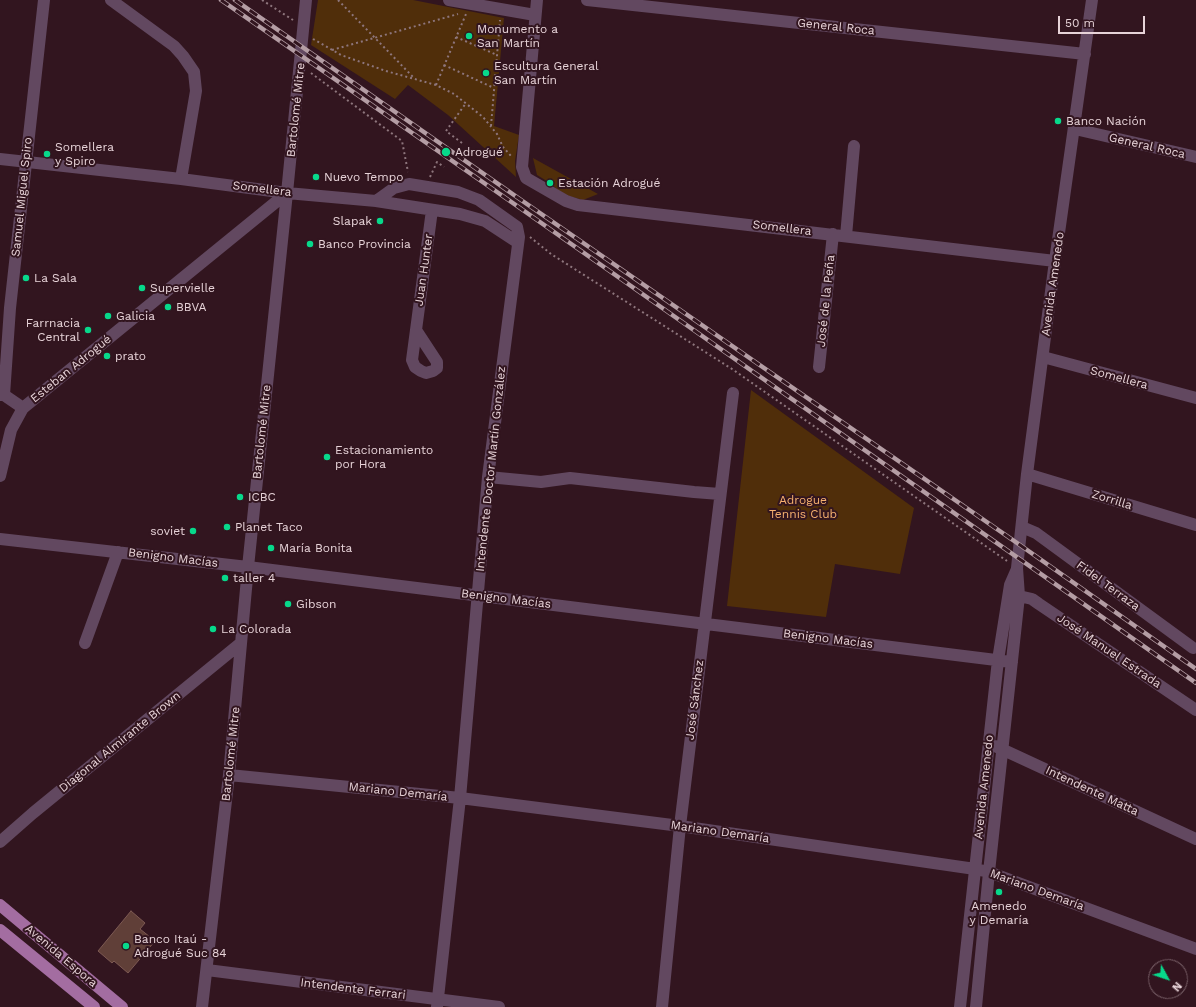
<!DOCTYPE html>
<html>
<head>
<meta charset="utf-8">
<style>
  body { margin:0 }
  #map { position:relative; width:1196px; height:1007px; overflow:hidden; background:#32151f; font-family:"Work Sans",sans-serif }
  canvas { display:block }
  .north { position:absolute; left:1148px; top:959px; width:40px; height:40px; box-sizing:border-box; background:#32151f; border:1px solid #7a6169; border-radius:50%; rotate:130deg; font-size:11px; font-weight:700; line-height:16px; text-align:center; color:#e7d3d8 }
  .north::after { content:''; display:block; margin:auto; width:14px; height:18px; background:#07d98b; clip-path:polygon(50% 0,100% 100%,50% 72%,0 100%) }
  .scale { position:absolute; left:1058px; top:16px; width:87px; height:18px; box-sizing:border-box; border:2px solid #e7d3d8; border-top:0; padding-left:5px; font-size:12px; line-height:14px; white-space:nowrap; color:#e7d3d8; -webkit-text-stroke:3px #32151f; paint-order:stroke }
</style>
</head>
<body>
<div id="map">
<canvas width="1196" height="1007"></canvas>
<div class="north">N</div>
<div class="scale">50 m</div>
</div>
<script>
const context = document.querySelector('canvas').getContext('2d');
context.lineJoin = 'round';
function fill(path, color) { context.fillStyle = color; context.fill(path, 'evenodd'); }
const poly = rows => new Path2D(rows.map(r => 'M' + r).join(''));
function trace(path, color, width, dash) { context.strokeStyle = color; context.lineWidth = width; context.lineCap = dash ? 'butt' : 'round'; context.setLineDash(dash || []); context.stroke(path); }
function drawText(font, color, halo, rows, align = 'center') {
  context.font = font + ' "Work Sans",sans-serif'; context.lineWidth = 4; context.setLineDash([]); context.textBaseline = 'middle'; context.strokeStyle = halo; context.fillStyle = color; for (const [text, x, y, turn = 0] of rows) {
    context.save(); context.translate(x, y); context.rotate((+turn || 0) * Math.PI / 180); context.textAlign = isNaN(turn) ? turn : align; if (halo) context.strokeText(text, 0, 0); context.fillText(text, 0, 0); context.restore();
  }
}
const green = poly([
  [318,0,413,0,504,18,494,126,519,135,515,161,516,177,448,115,408,85,395,99,311,45],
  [533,158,598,194,583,200,569,196,558,190,550,183,537,175],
  [751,390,914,508,900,574,835,564,826,617,727,606]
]);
const building = poly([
  [131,911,145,923,140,929,155,941,128,973,114,961,112,963,98,951,131,911]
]);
const path = poly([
  [262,0,293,20],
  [338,0,414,78],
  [456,37,497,55],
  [313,39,341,55,386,71,436,85,454,94,483,117,497,134,503,147,511,156],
  [332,50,458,14],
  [444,65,494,88],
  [311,73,402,141,408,172],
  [436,85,466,14],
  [491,126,500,20],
  [462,143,446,131,466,103],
  [430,177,437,162,444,167],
  [530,237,551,254,732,369,1007,561]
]);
const minor = poly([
  [111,0,174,46,183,56,194,72,196,91,181,179],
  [449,0,535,15],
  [537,0,522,167,526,178,566,201,578,205,1055,261],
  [587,0,1085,54],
  [1075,129,1196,157],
  [0,159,181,179,287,193,376,201,460,214,485,221,517,242],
  [376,201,394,188,409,184,458,192,479,200,517,227,519,237,488,477,460,798,437,1007],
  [846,236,854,146],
  [416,330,437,362,437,368,433,371,426,373,421,371,415,367,412,360,432,210],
  [1043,357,1196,398],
  [819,367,833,234],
  [0,395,4,395,23,408],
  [4,395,10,308,44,0],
  [1027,474,1196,525],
  [0,476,11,430,23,408,287,193],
  [488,477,541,482,570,478,694,492,720,494],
  [1022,527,1036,533,1193,648],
  [0,539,248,567,1012,662],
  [1019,596,1032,599,1039,604,1196,710],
  [85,643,118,552],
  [995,746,1196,839],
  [229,775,460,798,680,826,975,869,989,872,1196,949],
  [0,842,33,813,241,643],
  [207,970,499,1007],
  [202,1007,229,775,248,567,287,193,306,0],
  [662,1007,680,826,733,393],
  [960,1007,998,660,1010,585,1017,569],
  [976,1007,989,872,1019,596,1017,568,1027,474,1055,261,1092,0]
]);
const major = poly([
  [0,905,122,1007],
  [0,930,94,1007]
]);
const rail = poly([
  [221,0,520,208,1196,683],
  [235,0,524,202,1020,545,1196,669]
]);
const markers = [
  [469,36,4,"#07d98b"],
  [486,73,4,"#07d98b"],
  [1058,121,4,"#07d98b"],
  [446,152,5,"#07d98b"],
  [47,154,4,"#07d98b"],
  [316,177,4,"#07d98b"],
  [550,183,4,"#07d98b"],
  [380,221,4,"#07d98b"],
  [310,244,4,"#07d98b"],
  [26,278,4,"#07d98b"],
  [142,288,4,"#07d98b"],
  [168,307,4,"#07d98b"],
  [108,316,4,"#07d98b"],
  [88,330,4,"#07d98b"],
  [107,356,4,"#07d98b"],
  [327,457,4,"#07d98b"],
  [240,497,4,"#07d98b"],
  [227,527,4,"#07d98b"],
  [193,531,4,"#07d98b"],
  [271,548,4,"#07d98b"],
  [225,578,4,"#07d98b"],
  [288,604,4,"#07d98b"],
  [213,629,4,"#07d98b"],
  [999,892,4,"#07d98b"],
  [126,946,4,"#07d98b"]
];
const streetNames = [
  ["General Roca",836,27,6],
  ["Bartolomé Mitre",296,110,-84],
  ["General Roca",1147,146,13],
  ["Somellera",262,189,7],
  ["Samuel Miguel Spiro",22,197,-84],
  ["Somellera",782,228,7],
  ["Juan Hunter",424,270,-82],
  ["Avenida Amenedo",1053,284,-82],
  ["José de la Peña",826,301,-84],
  ["Esteban Adrogué",71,369,-39],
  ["Somellera",1119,378,15],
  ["Bartolomé Mitre",262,432,-84],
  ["Intendente Doctor Martín González",491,469,-84],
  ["Zorrilla",1112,500,17],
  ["Benigno Macías",173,558,7],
  ["Fidel Terraza",1108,586,36],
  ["Benigno Macías",506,599,7],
  ["Benigno Macías",828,639,7],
  ["José Manuel Estrada",1109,651,34],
  ["José Sánchez",695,700,-83],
  ["Diagonal Almirante Brown",120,742,-39],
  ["Bartolomé Mitre",231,754,-84],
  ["Avenida Amenedo",984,787,-84],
  ["Intendente Matta",1092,791,25],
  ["Mariano Demaría",398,792,6],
  ["Mariano Demaría",720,832,8],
  ["Mariano Demaría",1037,890,20],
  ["Avenida Espora",61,956,40],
  ["Intendente Ferrari",353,989,7]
];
const poiNames = [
  ["Monumento a",477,29],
  ["San Martín",477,43],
  ["Escultura General",494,66],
  ["San Martín",494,80],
  ["Banco Nación",1066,121],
  ["Somellera",55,147],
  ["y Spiro",55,161],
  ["Adrogué",455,152],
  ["Nuevo Tempo",324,177],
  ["Estación Adrogué",558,183],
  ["Slapak",372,221,"right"],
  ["Banco Provincia",318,244],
  ["La Sala",34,278],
  ["Supervielle",150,288],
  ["BBVA",176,307],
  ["Galicia",116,316],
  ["Farrnacia",80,323,"right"],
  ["Central",80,337,"right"],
  ["prato",115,356],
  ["Estacionamiento",335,450],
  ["por Hora",335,464],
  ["ICBC",248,497],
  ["Planet Taco",235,527],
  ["soviet",185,531,"right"],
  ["María Bonita",279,548],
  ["taller 4",233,578],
  ["Gibson",296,604],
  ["La Colorada",221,629],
  ["Amenedo",999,906,"center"],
  ["y Demaría",999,920,"center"],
  ["Banco Itaú -",134,939],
  ["Adrogué Suc 84",134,953]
];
const parkNames = [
  ["Adrogue",803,500],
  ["Tennis Club",803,514]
];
fill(green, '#502e0a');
fill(building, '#603f38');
trace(building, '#7d5a53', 1);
trace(path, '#8e767d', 2, [2, 3]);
trace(minor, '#624860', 12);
trace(major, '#a36da1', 12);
trace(rail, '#b49da4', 4.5);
trace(rail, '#32151f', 3, [9]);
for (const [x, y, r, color] of markers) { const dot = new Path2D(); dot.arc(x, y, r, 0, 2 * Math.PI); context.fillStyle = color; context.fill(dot); trace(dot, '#32151f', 1.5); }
drawText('12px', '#e7d3d8', '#32151f', streetNames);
drawText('12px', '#e7d3d8', '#32151f', poiNames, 'left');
drawText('12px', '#f7b16f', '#32151f', parkNames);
</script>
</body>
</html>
